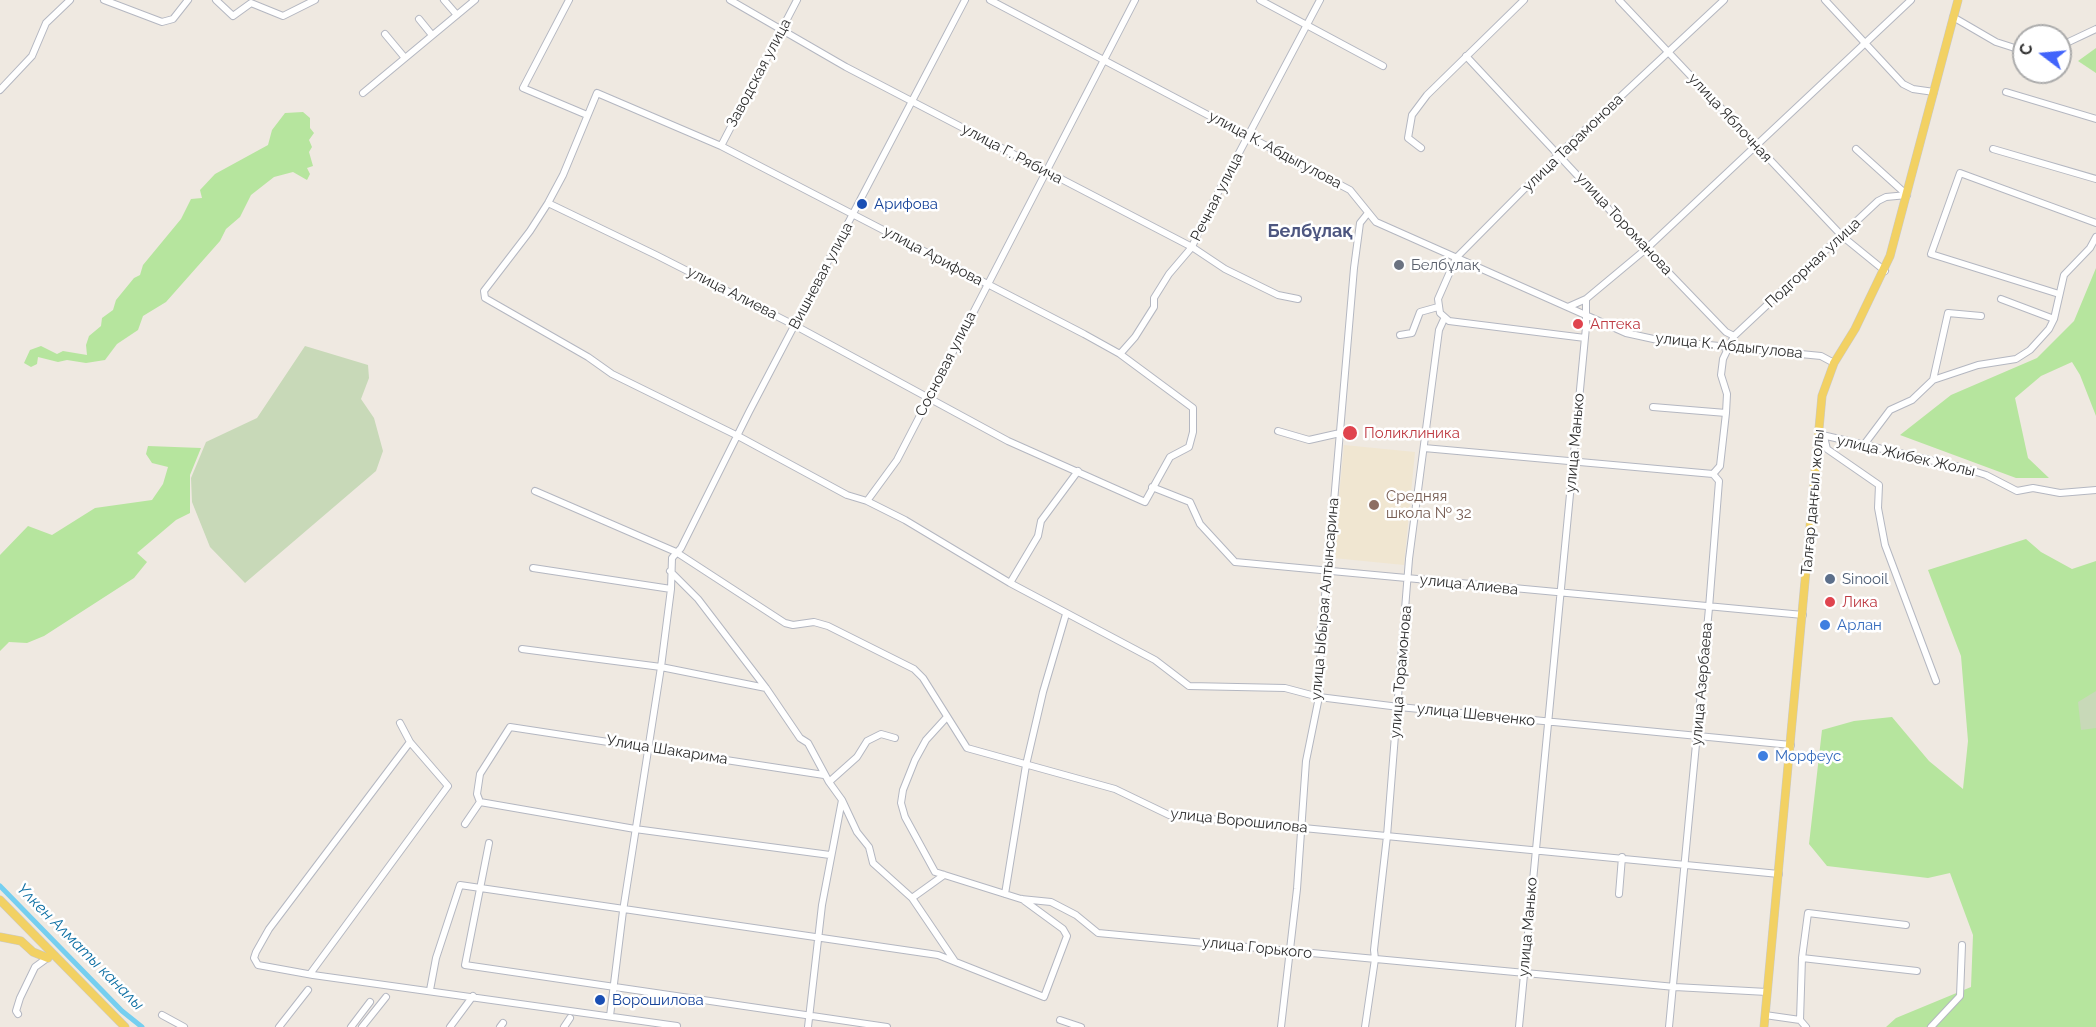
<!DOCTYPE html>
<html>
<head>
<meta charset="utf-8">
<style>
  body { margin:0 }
  #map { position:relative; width:2096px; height:1027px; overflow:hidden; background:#efe9e1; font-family:Raleway,sans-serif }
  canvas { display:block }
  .north { position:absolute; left:2012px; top:24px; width:60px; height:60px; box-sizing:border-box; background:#fff; border:2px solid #ababab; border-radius:50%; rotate:286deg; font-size:16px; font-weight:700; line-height:24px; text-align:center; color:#2e2e2e }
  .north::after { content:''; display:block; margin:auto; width:21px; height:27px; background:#4264fb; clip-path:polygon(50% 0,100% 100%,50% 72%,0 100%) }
</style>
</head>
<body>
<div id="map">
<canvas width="2096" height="1027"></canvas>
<div class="north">С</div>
</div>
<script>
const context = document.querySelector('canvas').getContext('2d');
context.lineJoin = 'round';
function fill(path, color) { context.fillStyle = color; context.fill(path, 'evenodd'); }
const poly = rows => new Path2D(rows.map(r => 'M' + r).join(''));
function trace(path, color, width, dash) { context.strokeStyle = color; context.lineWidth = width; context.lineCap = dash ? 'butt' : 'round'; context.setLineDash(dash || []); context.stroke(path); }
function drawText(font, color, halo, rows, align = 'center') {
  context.font = font + ' Raleway,sans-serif'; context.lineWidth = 5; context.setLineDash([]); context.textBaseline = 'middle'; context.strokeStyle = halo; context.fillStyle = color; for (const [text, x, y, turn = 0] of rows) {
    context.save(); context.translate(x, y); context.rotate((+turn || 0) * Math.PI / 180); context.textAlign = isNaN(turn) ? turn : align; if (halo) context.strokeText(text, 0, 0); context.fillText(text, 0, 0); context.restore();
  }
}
const education = poly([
  [1344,445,1415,452,1404,565,1333,558]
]);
const green = poly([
  [2096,48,2096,73,2078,61],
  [303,112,310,118,310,128,314,133,309,140,312,147,309,152,313,166,307,168,310,174,307,180,293,172,274,177,251,195,240,217,226,229,220,241,166,302,143,316,138,330,117,344,105,360,86,363,67,360,58,362,38,357,37,364,31,367,24,363,30,350,41,346,57,354,63,351,87,355,86,345,89,336,101,326,102,318,113,310,116,300,134,278,140,275,143,265,181,219,191,199,202,198,200,190,215,174,268,145,272,130,285,113],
  [2096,268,2096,416,2080,375,2072,362,2041,376,2015,398,2028,458,2049,478,2016,478,1900,435,1951,395,2037,358,2074,321],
  [148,446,201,448,190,475,190,513,176,520,137,553,147,562,134,578,44,636,27,643,9,642,0,651,0,555,28,526,52,535,95,508,152,500,163,484,168,467,152,463,146,454],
  [2026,539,2041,552,2072,569,2096,561,2096,1027,1886,1027,1896,1018,1971,987,1973,935,1950,873,1928,878,1827,866,1809,844,1822,730,1854,721,1892,717,1929,761,1963,789,1968,741,1961,656,1928,570]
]);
const cemetery = poly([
  [305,346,368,365,369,378,361,399,374,418,383,451,376,471,245,583,210,547,192,502,191,478,206,442,257,418],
  [2096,691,2096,728,2081,730,2078,702]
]);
const canal = poly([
  [0,886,122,1011,142,1027]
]);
const minor = poly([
  [104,0,162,22,173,19,188,0],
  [216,0,233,16,251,3,283,16,315,0],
  [444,0,457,15],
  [569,0,523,88,587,115],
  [730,0,846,67,1192,247,1225,269,1278,295,1298,299],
  [990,0,1350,190,1376,222,1626,333,1658,340,1821,356,1834,363],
  [1260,0,1383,66],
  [1619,0,1842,236,1885,271],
  [1825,0,1903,84,1913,89,1934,92],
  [1953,17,1996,42,2024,51],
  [419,19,432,35],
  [385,34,405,58],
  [2060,46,2096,29],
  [1466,56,1646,249,1726,332,1734,336],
  [0,90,32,56,46,23,70,0],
  [2006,92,2096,119],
  [363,93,475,0],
  [721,146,797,0],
  [1421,148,1408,138,1412,115,1427,95,1524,0],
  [1856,149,1907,195],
  [1993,149,2096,179],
  [548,203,656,255,794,325,1008,441,1145,502,1170,457,1189,447,1193,432,1193,408,1120,354,1084,334,721,146,597,93,563,175,548,203,530,231,484,291,485,298,588,357,612,374,738,436,847,495,867,501,905,520,1010,583,1155,660,1189,686,1285,688,1319,697,1399,707,1791,745],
  [2059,294,1931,254,1960,173,2096,223],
  [2001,299,2054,319],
  [1568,307,1586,299],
  [1400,335,1412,333,1420,312,1438,307],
  [1585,338,1449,321,1440,313,1438,299,1456,258,1559,154,1724,0],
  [1120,354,1135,337,1154,307,1154,298,1169,274,1192,247,1204,219,1320,0],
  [1933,380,1948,313,1981,316],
  [1653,407,1726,413],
  [1278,431,1309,440,1340,433],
  [1818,434,1964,468,1986,475,2017,491,2033,488,2060,493,2096,490],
  [1824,437,1827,449,1879,485,1878,508,1885,545,1936,681],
  [1863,446,1890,410,1912,400,1933,380,1978,365,2016,359,2030,350,2049,329,2054,319,2064,275,2090,248,2096,237],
  [1424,448,1713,474],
  [1152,487,1190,502,1200,524,1235,562,1803,615],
  [535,491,676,552,785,623,793,625,814,622,828,626,914,669,923,678,967,748,1115,789,1169,815,1779,874],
  [867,501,897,460,1135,0],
  [533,568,671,589],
  [670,571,698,599,766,688],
  [1010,583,1038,536,1041,521,1078,471],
  [522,649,661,667,766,688,800,738,808,743,829,782,857,757,867,741,881,734,895,738],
  [946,718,926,740,915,760,903,790,901,803,905,817,935,872,1021,899,1051,902,1076,915,1098,933,1675,987,1767,992],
  [410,742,269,929,256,952,254,958,258,965,313,975,677,1026],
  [824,775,510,727,480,774,477,794,480,802,635,829,830,855],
  [842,800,857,832,869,847,873,863,912,898,954,960],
  [465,824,480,802],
  [489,843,465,965,887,1027],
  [1005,894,1026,765,1043,692,1066,614],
  [1619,894,1622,857],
  [912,898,944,875],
  [1802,958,1808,913,1906,925],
  [310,974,448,786,410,742,400,723],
  [430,990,436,958,460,885,938,955,1044,997,1067,936,1063,929,1022,899],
  [18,1014,16,1011,20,998,35,967,50,956],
  [162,1015,184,1027],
  [1765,1015,1800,1020,1806,1027],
  [610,1016,623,911,661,667,671,589,672,558,681,548,749,412,965,0],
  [1060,1020,1081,1027],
  [1800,1020,1802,958,1917,971],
  [279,1027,308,990],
  [351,1027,370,1002],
  [362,1027,386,997],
  [450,1027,473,996],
  [500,1027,503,1023],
  [564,1027,570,1018],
  [808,1027,822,905,842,800,829,782],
  [1281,1027,1297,889,1306,761,1319,697,1321,662,1319,642,1328,572,1354,268,1360,223,1368,213],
  [1365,1027,1375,959,1374,950,1387,836,1409,559,1439,330,1444,319],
  [1519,1027,1586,327,1586,299,1646,249,1911,0],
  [1669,1027,1709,608,1719,481,1713,474,1720,466,1726,413,1727,394,1721,375,1723,359,1734,336,1878,201,1886,197,1907,195],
  [1931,1027,1960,996,1962,945]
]);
const major = poly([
  [0,900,125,1027],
  [0,937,21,941,33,952,48,958],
  [1764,1027,1822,396,1834,363,1855,329,1890,256,1958,0]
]);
const markers = [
  [862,204,6,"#1a4fb4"],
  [1399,265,6,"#6b7280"],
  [1578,324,6,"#e0444e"],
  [1350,433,8,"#e0444e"],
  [1374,505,6,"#8d6e63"],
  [1830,579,6,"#5c6f8a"],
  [1830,602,6,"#e0444e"],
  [1825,625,6,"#3f7fe0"],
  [1763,756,6,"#3f7fe0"],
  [600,1000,6,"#1a4fb4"]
];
const streetNames = [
  ["Заводская улица",759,73,-62],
  ["улица Яблочная",1730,118,47],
  ["улица Тарамонова",1573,143,-44],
  ["улица К. Абдыгулова",1275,150,28],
  ["улица Г. Рябича",1012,154,28],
  ["Речная улица",1217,197,-63],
  ["улица Тороманова",1624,224,47],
  ["улица Арифова",933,256,28],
  ["Подгорная улица",1813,263,-43],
  ["Вишневая улица",821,276,-62],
  ["улица Алиева",732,293,27],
  ["улица К. Абдыгулова",1729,346,6],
  ["Сосновая улица",946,364,-63],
  ["улица Манько",1575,443,-85],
  ["улица Жибек Жолы",1906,456,13],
  ["Талғар даңғыл жолы",1813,502,-85],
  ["улица Алиева",1469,585,6],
  ["улица Ыбырая Алтынсарина",1325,599,-85],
  ["улица Торамонова",1401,672,-85],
  ["улица Азербаева",1702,684,-85],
  ["улица Шевченко",1476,715,6],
  ["Улица Шакарима",667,750,9],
  ["улица Ворошилова",1239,821,6],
  ["улица Манько",1528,927,-85],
  ["улица Горького",1257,948,6]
];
const transitNames = [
  ["Арифова",874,204],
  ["Ворошилова",612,1000]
];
const worshipNames = [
  ["Белбұлақ",1411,265]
];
const healthNames = [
  ["Аптека",1590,324],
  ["Поликлиника",1364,433],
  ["Лика",1842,602]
];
const educationNames = [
  ["Средняя",1386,496],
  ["школа № 32",1386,513]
];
const serviceNames = [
  ["Sinooil",1842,579]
];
const shopNames = [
  ["Арлан",1837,625],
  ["Морфеус",1775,756]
];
const waterNames = [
  ["Үлкен Алматы каналы",80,947,45]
];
const quarterNames = [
  ["Белбұлақ",1310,232]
];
fill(education, '#f0e6d1');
fill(green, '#b6e59e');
fill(cemetery, '#c8d9b8');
trace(canal, '#75cff0', 5);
trace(minor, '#b4b7c1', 8);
trace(major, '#c9c9c9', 9);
trace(minor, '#fff', 6);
trace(major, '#f2d163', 8);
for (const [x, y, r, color] of markers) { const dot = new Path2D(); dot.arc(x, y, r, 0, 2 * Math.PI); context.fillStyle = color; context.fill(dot); trace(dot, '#fff', 2); }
drawText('15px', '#2e2e2e', '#fff', streetNames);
drawText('15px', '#164399', '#fff', transitNames, 'left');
drawText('15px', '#5b616d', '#fff', worshipNames, 'left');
drawText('15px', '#be3a42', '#fff', healthNames, 'left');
drawText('15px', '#785e54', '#fff', educationNames, 'left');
drawText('15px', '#4e5e75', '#fff', serviceNames, 'left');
drawText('15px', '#366cbe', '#fff', shopNames, 'left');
drawText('italic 16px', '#0d6fa3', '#fff', waterNames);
drawText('bold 18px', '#4d5680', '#fff', quarterNames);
</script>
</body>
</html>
